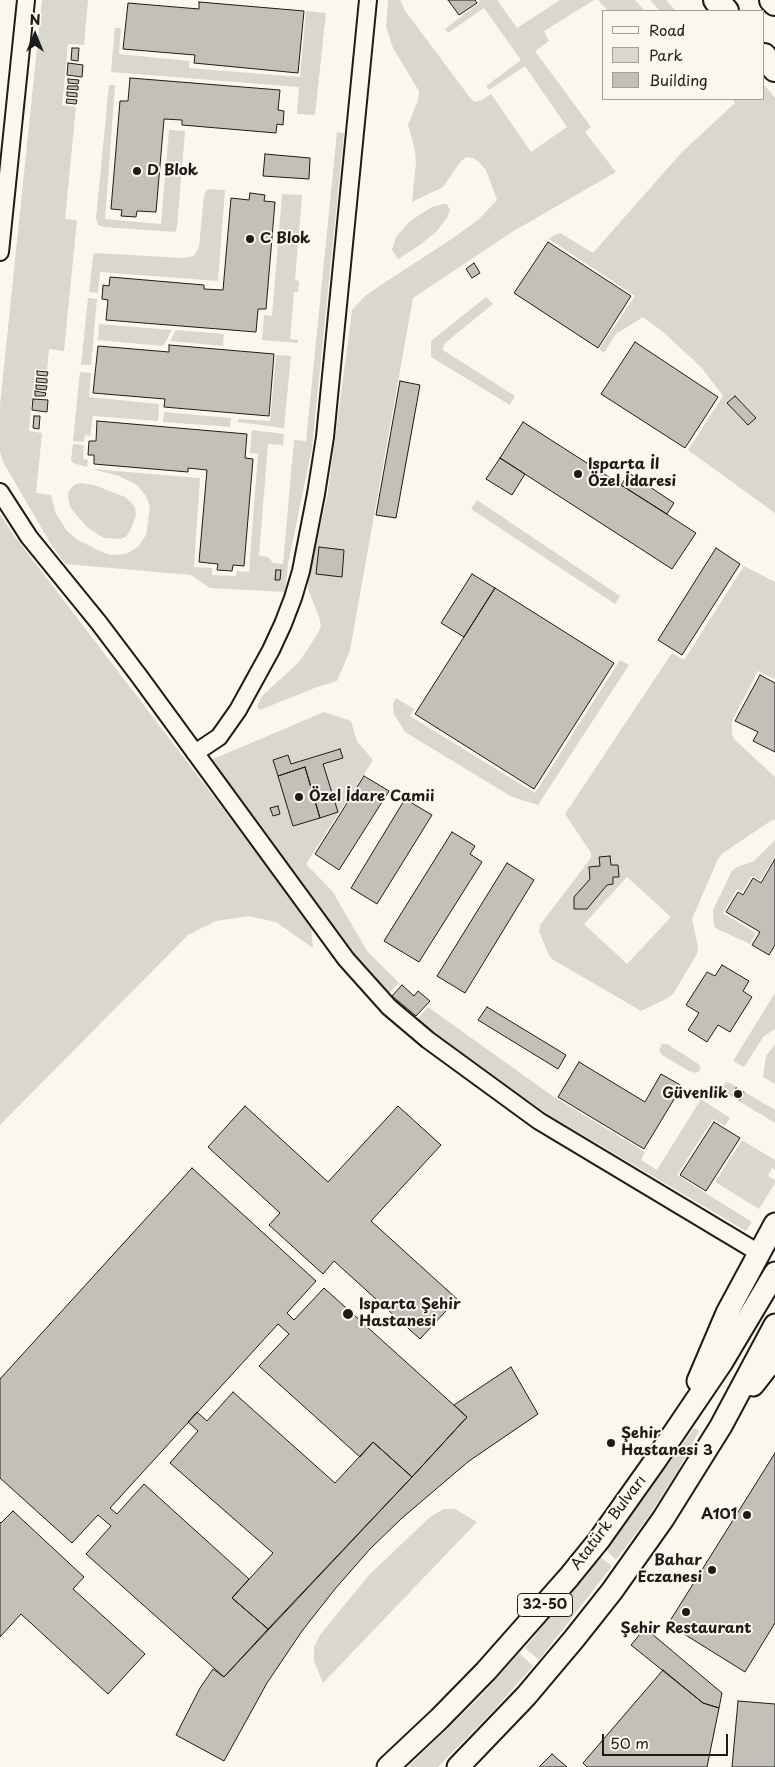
<!DOCTYPE html>
<html>
<head>
<meta charset="utf-8">
<style>
  body { margin:0 }
  #map { position:relative; width:775px; height:1767px; overflow:hidden; background:#fbf7ec; font-family:"Playpen Sans",sans-serif }
  canvas { display:block }
  .legend { position:absolute; left:602px; top:10px; width:162px; height:90px; box-sizing:border-box; background:#fbf7ec; border:1px solid #a29f99; margin:0; padding:6px 9px; list-style:none; font-size:15px; color:#1c1c1c }
  .legend li { display:flex; align-items:center; gap:10px; height:25px }
  .legend b { width:25px; border:1px solid #a29f99 }
  .north { position:absolute; left:10px; top:10px; width:50px; height:50px; -webkit-text-stroke:4px #fbf7ec; paint-order:stroke; rotate:0deg; font-size:14px; font-weight:700; line-height:20px; text-align:center; color:#1c1c1c }
  .north::after { content:''; display:block; margin:auto; width:18px; height:22px; background:#1c1c1c; clip-path:polygon(50% 0,100% 100%,50% 72%,0 100%) }
  .scale { position:absolute; left:602px; top:1734px; width:126px; height:22px; box-sizing:border-box; border:2px solid #1c1c1c; border-top:0; padding-left:6px; font-size:15px; line-height:18px; white-space:nowrap; color:#1c1c1c; -webkit-text-stroke:4px #fbf7ec; paint-order:stroke }
</style>
</head>
<body>
<div id="map">
<canvas width="775" height="1767"></canvas>
<ul class="legend">
<li><b style="height:6px;background:#fbf7ec"></b>Road</li>
<li><b style="height:14px;background:#dad7ce"></b>Park</li>
<li><b style="height:14px;background:#c3c0b8"></b>Building</li>
</ul>
<div class="north">N</div>
<div class="scale">50 m</div>
</div>
<script>
const context = document.querySelector('canvas').getContext('2d');
context.lineJoin = 'round';
function fill(path, color) { context.fillStyle = color; context.fill(path, 'evenodd'); }
const poly = rows => new Path2D(rows.map(r => 'M' + r).join(''));
function trace(path, color, width, dash) { context.strokeStyle = color; context.lineWidth = width; context.lineCap = dash ? 'butt' : 'round'; context.setLineDash(dash || []); context.stroke(path); }
function drawText(font, color, halo, rows, align = 'center') {
  context.font = font + ' "Playpen Sans",sans-serif'; context.lineWidth = 4; context.setLineDash([]); context.textBaseline = 'middle'; context.strokeStyle = halo; context.fillStyle = color; for (const [text, x, y, turn = 0] of rows) {
    context.save(); context.translate(x, y); context.rotate((+turn || 0) * Math.PI / 180); context.textAlign = isNaN(turn) ? turn : align; if (halo) context.strokeText(text, 0, 0); context.fillText(text, 0, 0); context.restore();
  }
}
const green = poly([
  [42,0,88,0,84,45,68,44,62,105,76,107,65,219,77,220,64,351,49,349,47,370,35,369,29,431,42,433,36,493,51,495,56,514,67,531,78,540,102,552,110,555,126,554,138,547,146,535,150,507,146,496,137,485,119,476,92,469,200,478,194,567,212,568,212,575,236,576,237,571,249,572,258,454,250,453,252,430,284,434,283,445,268,444,259,556,268,557,273,563,283,564,294,440,306,441,337,132,344,133,312,448,288,564,285,592,210,588,191,575,65,564,49,541,3,462,0,452,0,405],
  [388,0,400,0,406,12,471,99,475,102,480,101,491,94,531,152,567,127,525,66,489,90,486,86,521,60,484,8,448,33,445,29,480,2,479,0,497,0,517,28,560,0,594,0,544,31,549,41,535,51,591,127,585,132,616,172,512,232,413,298,350,650,337,681,317,687,260,710,257,707,262,696,299,662,315,638,321,627,319,617,308,589,308,581,328,492,352,310,365,296,381,285,453,238,478,220,497,200,486,170,479,162,473,158,467,157,461,161,443,187,412,202,416,162,415,150,408,125,418,100,419,91,393,48,386,27],
  [598,0,635,0,645,11,608,11],
  [650,0,666,0,676,11,660,11],
  [306,11,326,13,315,115,297,114,299,87,111,72,115,28,121,28,119,54,189,61,189,68,300,77],
  [109,85,115,85,105,219,161,224,169,130,185,131,177,228,175,232,103,227,98,225,96,218],
  [764,85,775,98,775,513,688,450,723,396,701,367,663,332,643,317,616,334,604,353,599,349,635,296,549,239,554,235,560,233,593,253,681,153,735,103,732,99,764,99],
  [210,189,225,190,218,281,100,272,98,293,89,292,93,256,95,253,183,258,194,256,199,247,204,195,207,190],
  [282,194,302,195,295,280,299,281,298,292,294,292,290,339,298,340,298,343,262,340,264,315,272,316],
  [443,204,447,204,450,210,447,218,436,232,420,245,398,259,392,250,396,237,410,221,432,207],
  [486,297,493,304,444,344,443,350,515,396,510,405,431,357,431,341],
  [88,298,97,299,91,365,81,365],
  [99,324,172,330,163,346,98,340],
  [176,330,224,334,223,346,170,341],
  [276,355,291,356,284,428,238,422,238,419,270,421],
  [80,372,91,373,89,397,159,404,158,421,93,416,90,436,85,435,84,442,73,441],
  [164,412,231,418,230,427,163,422],
  [73,444,84,445,83,459,88,460,87,467,73,463,71,460],
  [80,483,94,485,112,492,125,497,131,502,135,508,136,515,130,531,126,537,120,539,104,538,88,528,78,517,70,507,68,496,69,491,74,485],
  [477,500,620,596,615,604,471,509],
  [0,514,13,534,311,924,313,948,276,922,249,916,216,921,188,935,0,1125],
  [744,566,775,582,775,679,758,671,732,721,732,734,734,739,775,777,775,820,772,820,723,853,718,859,692,919,698,947,697,954,673,994,668,998,641,1011,552,959,549,955,539,932,540,925,591,858,591,853,565,814,672,653,684,660],
  [627,877,671,917,627,964,584,924],
  [620,660,629,665,538,805,512,797,405,732,394,714,393,704,396,698,414,709,410,716,535,793],
  [324,712,351,721,357,741,373,760,306,864,333,892,367,951,399,983,388,994,364,966,211,760],
  [775,840,775,857,760,880,752,876,742,892,737,889,723,913,756,933,750,944,717,929,714,926,713,910,732,871,735,868,754,861],
  [775,993,775,1029,764,1036,744,1067,733,1061],
  [428,1007,554,1097,645,1152,641,1160,657,1170,701,1099,730,1118,725,1126,713,1119,677,1175,752,1222,746,1231,547,1114,416,1020],
  [662,1044,667,1044,697,1063,701,1067,699,1071,696,1073,689,1071,662,1055,659,1050],
  [775,1044,775,1084,763,1077,766,1056],
  [726,1082,730,1083,775,1110,775,1123,724,1092,722,1088],
  [742,1140,775,1160,775,1170,772,1168,768,1176,775,1180,775,1183,759,1209,715,1182],
  [694,1428,699,1431,676,1474,646,1520,616,1560,605,1549,636,1509],
  [444,1509,455,1509,477,1522,323,1683,314,1661,314,1647,320,1635,369,1575,430,1517],
  [599,1556,612,1566,539,1660,525,1648],
  [519,1653,533,1666,493,1711,438,1767,408,1767,480,1697]
]);
const building = poly([
  [448,0,475,0,477,3,459,15,448,0],
  [199,2,304,11,298,73,194,63,195,55,123,49,128,3,199,9,199,2],
  [72,48,79,48,78,61,71,60,72,48],
  [68,63,83,65,82,77,67,75,68,63],
  [130,78,280,90,278,110,284,111,283,125,277,124,276,133,182,125,182,120,164,119,156,212,137,211,136,217,121,216,122,210,111,209,120,101,128,101,130,78],
  [68,79,79,80,78,84,68,83,68,79],
  [68,86,78,86,78,90,67,89,68,86],
  [67,92,77,93,77,97,67,96,67,92],
  [67,99,77,100,76,104,66,103,67,99],
  [265,154,310,158,309,179,263,176,265,154],
  [250,193,265,195,264,201,275,202,266,309,258,309,256,332,106,320,108,300,102,299,103,285,109,286,110,277,204,285,204,289,223,290,231,198,249,200,250,193],
  [548,242,631,296,598,348,514,293,548,242],
  [474,263,480,273,472,278,466,269,474,263],
  [635,342,718,397,685,448,601,394,635,342],
  [169,345,274,354,269,416,164,407,165,399,93,393,98,346,169,352,169,345],
  [37,371,48,372,47,376,37,375,37,371],
  [37,378,47,379,47,383,36,382,37,378],
  [400,381,420,385,396,518,376,515,400,381],
  [36,385,47,386,46,390,36,389,36,385],
  [35,391,46,393,45,396,35,396,35,391],
  [735,396,756,418,748,425,727,403,735,396],
  [33,399,48,400,47,412,32,410,33,399],
  [34,416,40,416,39,429,33,428,34,416],
  [97,421,247,434,245,458,253,459,244,566,233,565,232,571,217,570,218,564,199,562,207,470,188,468,188,472,94,464,94,455,88,455,89,441,96,441,97,421],
  [523,422,696,533,672,569,500,458,523,422],
  [500,458,525,474,512,495,486,479,500,458],
  [629,473,674,503,667,514,621,485,629,473],
  [319,547,344,550,342,577,316,574,319,547],
  [716,548,740,564,682,655,658,640,716,548],
  [276,570,281,570,280,580,275,580,276,570],
  [472,574,495,588,464,637,441,623,472,574],
  [495,588,614,663,534,789,415,714,495,588],
  [760,675,775,683,775,752,753,741,758,732,735,721,760,675],
  [340,749,343,758,323,764,338,812,320,818,305,767,278,776,273,760,288,755,291,764,340,749],
  [305,767,320,818,293,826,278,776,305,767],
  [364,776,389,791,339,870,315,854,364,776],
  [405,799,432,815,377,904,351,888,405,799],
  [278,806,280,814,273,816,270,808,278,806],
  [452,832,475,846,470,854,482,862,419,962,384,941,452,832],
  [610,856,611,865,618,865,619,877,613,877,613,884,607,885,587,909,574,909,574,897,590,879,589,867,600,866,599,857,610,856],
  [775,859,775,945,769,955,752,945,760,932,726,912,738,892,743,895,753,878,761,883,775,859],
  [507,863,534,880,465,993,437,976,507,863],
  [722,965,749,981,743,991,752,997,730,1032,718,1025,707,1042,688,1030,699,1013,686,1005,707,972,715,976,722,965],
  [402,985,414,996,418,991,430,1001,416,1016,392,996,402,985],
  [487,1007,566,1055,558,1069,478,1020,487,1007],
  [579,1062,645,1102,661,1074,682,1086,644,1149,558,1097,579,1062],
  [736,1088,744,1092,740,1100,732,1095,736,1088],
  [245,1106,328,1182,398,1106,441,1145,371,1221,457,1299,420,1339,334,1261,323,1274,269,1225,280,1213,208,1147,245,1106],
  [714,1122,740,1138,706,1191,680,1175,714,1122],
  [192,1168,316,1281,287,1313,294,1320,324,1288,467,1417,412,1477,373,1442,360,1457,259,1366,289,1334,278,1324,110,1508,117,1514,144,1484,249,1579,232,1598,268,1629,224,1677,86,1554,111,1526,98,1515,72,1543,0,1478,0,1379,192,1168],
  [511,1367,538,1414,469,1461,402,1518,370,1549,335,1589,302,1631,267,1683,224,1761,176,1735,200,1688,213,1669,224,1677,412,1477,467,1417,454,1405,511,1367],
  [233,1392,335,1483,373,1442,412,1477,268,1629,232,1598,273,1553,170,1463,198,1431,188,1422,197,1412,207,1421,233,1392],
  [775,1453,775,1623,745,1672,668,1624,775,1453],
  [13,1511,84,1577,73,1589,145,1654,108,1694,21,1614,0,1637,0,1522,1,1523,13,1511],
  [645,1628,722,1693,719,1708,703,1703,631,1645,645,1628],
  [663,1670,703,1703,719,1708,707,1767,587,1767,583,1763,663,1670],
  [738,1701,775,1704,775,1767,732,1767,738,1701],
  [552,1754,567,1767,539,1767,552,1754]
]);
const minor = poly([
  [0,252,26,0],
  [0,492,29,537,99,623,139,676,346,959,389,1007,428,1040,539,1121,759,1253],
  [195,753,219,737,238,710,271,650,283,624,293,598,301,571,316,494,325,437,368,0]
]);
const major = poly([
  [698,1381,727,1313,775,1224],
  [753,1385,775,1357],
  [388,1767,439,1719,486,1671,569,1577,599,1540,655,1461,722,1362,775,1273],
  [458,1767,526,1696,574,1639,612,1591,663,1519,721,1426,775,1325]
]);
const highway = poly([
  [716,0,726,11],
  [772,0,775,3],
  [764,56,775,69]
]);
const markers = [
  [137,171,5,"#1c1c1c"],
  [250,239,5,"#1c1c1c"],
  [578,474,5,"#1c1c1c"],
  [299,797,5,"#1c1c1c"],
  [738,1094,5,"#1c1c1c"],
  [348,1314,6,"#1c1c1c"],
  [611,1443,5,"#1c1c1c"],
  [747,1515,5,"#1c1c1c"],
  [712,1570,5,"#1c1c1c"],
  [686,1612,5,"#1c1c1c"]
];
const shields = [
  [545,1605,55]
];
const shieldNames = [
  ["32-50",545,1605]
];
const poiNames = [
  ["D Blok",147,171],
  ["C Blok",260,239],
  ["Isparta İl",588,465],
  ["Özel İdaresi",588,482],
  ["Özel İdare Camii",309,797],
  ["Güvenlik",728,1094,"right"],
  ["Isparta Şehir",359,1305],
  ["Hastanesi",359,1322],
  ["Şehir",621,1434],
  ["Hastanesi 3",621,1451],
  ["A101",737,1515,"right"],
  ["Bahar",702,1561,"right"],
  ["Eczanesi",702,1578,"right"],
  ["Şehir Restaurant",686,1629,"center"]
];
const streetNames = [
  ["Atatürk Bulvarı",609,1523,-53]
];
fill(green, '#dad7ce');
fill(building, '#c3c0b8');
trace(building, '#1c1c1c', 1);
trace(minor, '#1c1c1c', 20);
trace(major, '#1c1c1c', 25);
trace(highway, '#1c1c1c', 28);
trace(minor, '#fbf7ec', 16);
trace(major, '#fbf7ec', 21);
trace(highway, '#fbf7ec', 24);
for (const [x, y, r, color] of markers) { const dot = new Path2D(); dot.arc(x, y, r, 0, 2 * Math.PI); context.fillStyle = color; context.fill(dot); trace(dot, '#fbf7ec', 2); }
for (const [x, y, w] of shields) { const box = new Path2D(); box.roundRect(x - w / 2, y - 11.5, w, 23, 4); context.fillStyle = '#fbf7ec'; context.fill(box); trace(box, '#1c1c1c', 1); }
drawText('bold 14px', '#1c1c1c', null, shieldNames);
drawText('bold 15px', '#1c1c1c', '#fbf7ec', poiNames, 'left');
drawText('15px', '#1c1c1c', '#fbf7ec', streetNames);
</script>
</body>
</html>
